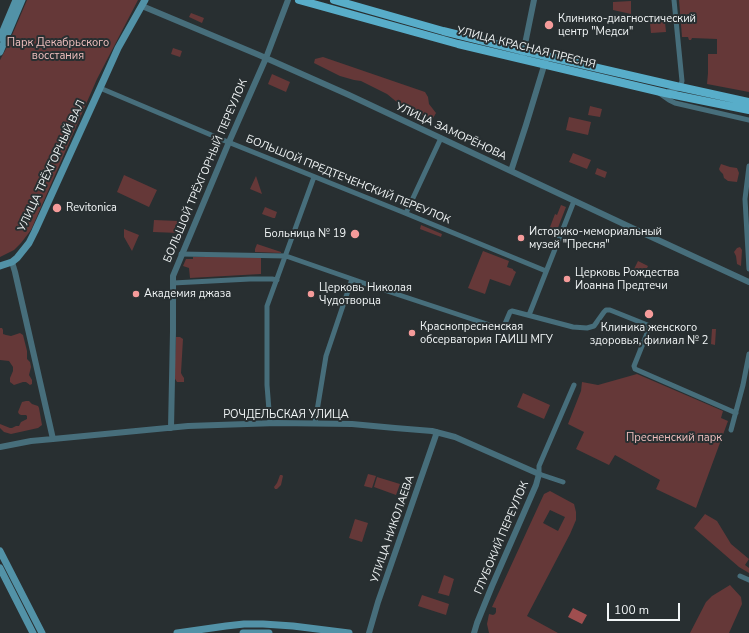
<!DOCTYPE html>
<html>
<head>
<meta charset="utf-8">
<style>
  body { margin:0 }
  #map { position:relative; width:749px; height:633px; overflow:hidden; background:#282f31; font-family:"Nunito Sans",sans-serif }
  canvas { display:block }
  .scale { position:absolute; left:607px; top:603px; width:73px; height:18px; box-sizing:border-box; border:2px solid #f1f5f6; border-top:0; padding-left:5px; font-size:12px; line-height:14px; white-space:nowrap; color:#f1f5f6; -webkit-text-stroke:3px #282f31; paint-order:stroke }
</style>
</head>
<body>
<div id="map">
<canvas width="749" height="633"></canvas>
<div class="scale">100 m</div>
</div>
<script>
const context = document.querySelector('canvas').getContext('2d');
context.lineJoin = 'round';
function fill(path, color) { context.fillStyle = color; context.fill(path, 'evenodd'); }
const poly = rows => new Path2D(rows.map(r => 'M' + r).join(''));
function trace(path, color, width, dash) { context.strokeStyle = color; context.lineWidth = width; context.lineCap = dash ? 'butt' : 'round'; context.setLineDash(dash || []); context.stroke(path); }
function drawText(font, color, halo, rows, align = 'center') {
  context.font = font + ' "Nunito Sans",sans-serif'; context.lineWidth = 4; context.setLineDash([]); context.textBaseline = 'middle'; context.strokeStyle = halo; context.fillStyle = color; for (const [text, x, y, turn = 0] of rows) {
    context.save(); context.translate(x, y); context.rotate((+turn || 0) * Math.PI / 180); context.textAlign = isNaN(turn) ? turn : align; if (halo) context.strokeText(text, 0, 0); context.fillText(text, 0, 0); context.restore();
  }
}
const green = poly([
  [27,0,138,0,97,79,31,230,21,243,14,250,0,257,0,60,7,47],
  [679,0,749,0,749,92,707,84,708,73,708,54,717,54,717,39,692,38,691,40,689,40,688,37,682,37],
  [631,1,631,14,613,10,613,2],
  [191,13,204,18,202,23,189,17],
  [665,22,666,32,651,33,650,23],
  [173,48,182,51,180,57,171,54],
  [323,57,425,92,428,97,429,104,436,113,432,120,405,107,398,103,387,94,361,81,354,80,340,76,314,63,315,59],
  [272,74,290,82,286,92,268,84],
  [590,106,602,109,600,117,588,115],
  [569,117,591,122,588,135,566,130],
  [573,153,591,160,587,169,569,162],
  [721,164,730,167,737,168,739,173,737,182,728,181,724,178,723,174,720,171,719,169],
  [597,168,607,172,605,178,595,174],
  [124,175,157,190,149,207,117,192],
  [256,176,262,194,250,189],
  [561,205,566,207,554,238,547,235,555,214,557,215],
  [265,207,277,212,275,218,273,218,262,214],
  [154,220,179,221,179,233,153,232],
  [421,225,442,234,441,237,420,229],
  [124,229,139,235,132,251,124,237],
  [257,244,281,252,281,253,255,252,255,249],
  [740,247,742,250,741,266,737,264,736,256,734,252,737,248],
  [483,251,509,261,507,267,513,269,513,270,516,272,510,286,490,279,485,294,468,288],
  [193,257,261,257,261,274,190,278,189,268,183,266,186,259,193,259],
  [638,261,648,266,642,278,632,273],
  [0,328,2,328,3,330,3,334,6,335,11,336,20,333,23,335,27,351,27,359,30,362,31,367,29,375,32,380,32,384,30,385,26,382,23,382,14,385,10,382,10,378,13,371,13,367,9,361,0,360],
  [712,329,716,329,715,345,711,344],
  [176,337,180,337,183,339,181,373,182,375,184,378,184,382,177,382,174,377,176,339],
  [637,374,723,411,721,418,728,421,696,508,656,489,660,480,615,455,609,465,576,449,584,432,568,424,581,391,582,382,598,385],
  [523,393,550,405,544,419,517,407],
  [26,401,29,401,32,404,38,406,39,408,42,425,38,428,11,434,4,432,0,428,0,424,10,428,12,428,16,426,19,426,21,422,27,419,27,416,26,415,21,415,19,414,18,412,22,402],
  [368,474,376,476,372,488,364,486],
  [280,475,282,475,283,476,281,485,277,489,275,489,274,487,277,483],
  [377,477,400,484,396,495,374,487],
  [550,491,574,504,576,512,576,520,570,534,527,616,558,633,489,633,487,624,489,614,493,615,495,614,496,612,496,608,492,607,544,494],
  [550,510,565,517,558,531,543,523],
  [705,514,717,521,731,544,749,559,745,565,749,568,749,573,739,567,694,528],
  [355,519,368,523,362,542,349,538],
  [444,575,454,579,449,596,438,593],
  [730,585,741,597,742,604,729,633,690,633,706,602,712,596],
  [422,595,449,604,446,615,418,606]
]);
const water = poly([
  [573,608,587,615,582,624,568,617]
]);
const minor = poly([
  [100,88,223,140,400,211,546,271],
  [668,92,672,91,680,87,682,81,674,0],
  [659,93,669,100,675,103,749,120],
  [749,166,745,199,749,269],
  [406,213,441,138],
  [181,254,286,256,375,287,499,328,504,326,510,312,512,311,516,312,573,327,587,328,594,326,604,312,606,310,610,310,650,326,634,366,635,369,736,413],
  [173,283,250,279,272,279,277,280],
  [529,315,574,201],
  [270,423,267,385,267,306,314,177],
  [315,423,326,356,352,279],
  [731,430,743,385,749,354],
  [563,482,539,474,539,466,574,385],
  [740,576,749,580]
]);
const tertiary = poly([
  [142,6,259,55,349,95,645,234,749,282],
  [523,54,534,0],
  [511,171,526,125,547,56],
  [12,262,15,272,53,439],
  [171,428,173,331,173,276,229,142,266,58,288,0],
  [0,447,31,441,53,439,188,426,277,423,352,424,395,428,432,431,455,437,539,474,536,485,492,586,477,623,474,633],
  [369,633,378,602,437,432]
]);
const secondary = poly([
  [0,38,16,0],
  [0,52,22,0],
  [0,266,12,262,17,258,29,243,35,231,105,77,118,48,145,0],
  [0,551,42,633],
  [0,568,33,633],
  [177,633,226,626,244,624,263,624,293,626,349,633],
  [243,633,269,633]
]);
const primary = poly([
  [299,0,458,44,496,53,665,93,749,110],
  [334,0,443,31,524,51,680,87,749,102]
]);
const markers = [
  [549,25,5,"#f59b9a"],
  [57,208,5,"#f59b9a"],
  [355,234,5,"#f59b9a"],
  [521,238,4,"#f59b9a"],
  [567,279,4,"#f59b9a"],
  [136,294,4,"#f59b9a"],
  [311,294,4,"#f59b9a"],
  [649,314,5,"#f59b9a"],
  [412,333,4,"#f59b9a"]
];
const poiNames = [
  ["Клинико-диагностический",558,19],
  ["центр \"Медси\"",558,32],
  ["Revitonica",66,208],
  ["Историко-мемориальный",529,232],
  ["музей \"Пресня\"",529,245],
  ["Больница № 19",346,234,"right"],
  ["Церковь Рождества",575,273],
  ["Иоанна Предтечи",575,286],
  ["Церковь Николая",319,288],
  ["Чудотворца",319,301],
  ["Академия джаза",144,294],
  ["Краснопресненская",420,327],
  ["обсерватория ГАИШ МГУ",420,340],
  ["Клиника женского",649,328,"center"],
  ["здоровья, филиал № 2",649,341,"center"]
];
const parkNames = [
  ["Парк Декабрьского",58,43],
  ["восстания",58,56],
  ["Пресненский парк",674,438]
];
const streetNames = [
  ["УЛИЦА КРАСНАЯ ПРЕСНЯ",526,48,14],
  ["УЛИЦА ЗАМОРЁНОВА",451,132,25],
  ["УЛИЦА ТРЁХГОРНЫЙ ВАЛ",52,166,-65],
  ["БОЛЬШОЙ ТРЁХГОРНЫЙ ПЕРЕУЛОК",206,171,-67],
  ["БОЛЬШОЙ ПРЕДТЕЧЕНСКИЙ ПЕРЕУЛОК",348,180,22],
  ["РОЧДЕЛЬСКАЯ УЛИЦА",286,415],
  ["УЛИЦА НИКОЛАЕВА",393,529,-71],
  ["ГЛУБОКИЙ ПЕРЕУЛОК",502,538,-67]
];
fill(green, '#653838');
fill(water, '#9f4e4f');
trace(minor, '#476e7b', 5);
trace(tertiary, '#476e7b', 6);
trace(secondary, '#5292a7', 7);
trace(primary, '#58adc9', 8);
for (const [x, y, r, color] of markers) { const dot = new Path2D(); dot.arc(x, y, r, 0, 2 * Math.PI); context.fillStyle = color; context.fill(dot); trace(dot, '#282f31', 1.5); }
drawText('11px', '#f1f5f6', '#282f31', poiNames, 'left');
drawText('11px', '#f0c0bf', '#282f31', parkNames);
drawText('11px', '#f1f5f6', '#282f31', streetNames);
</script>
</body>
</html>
